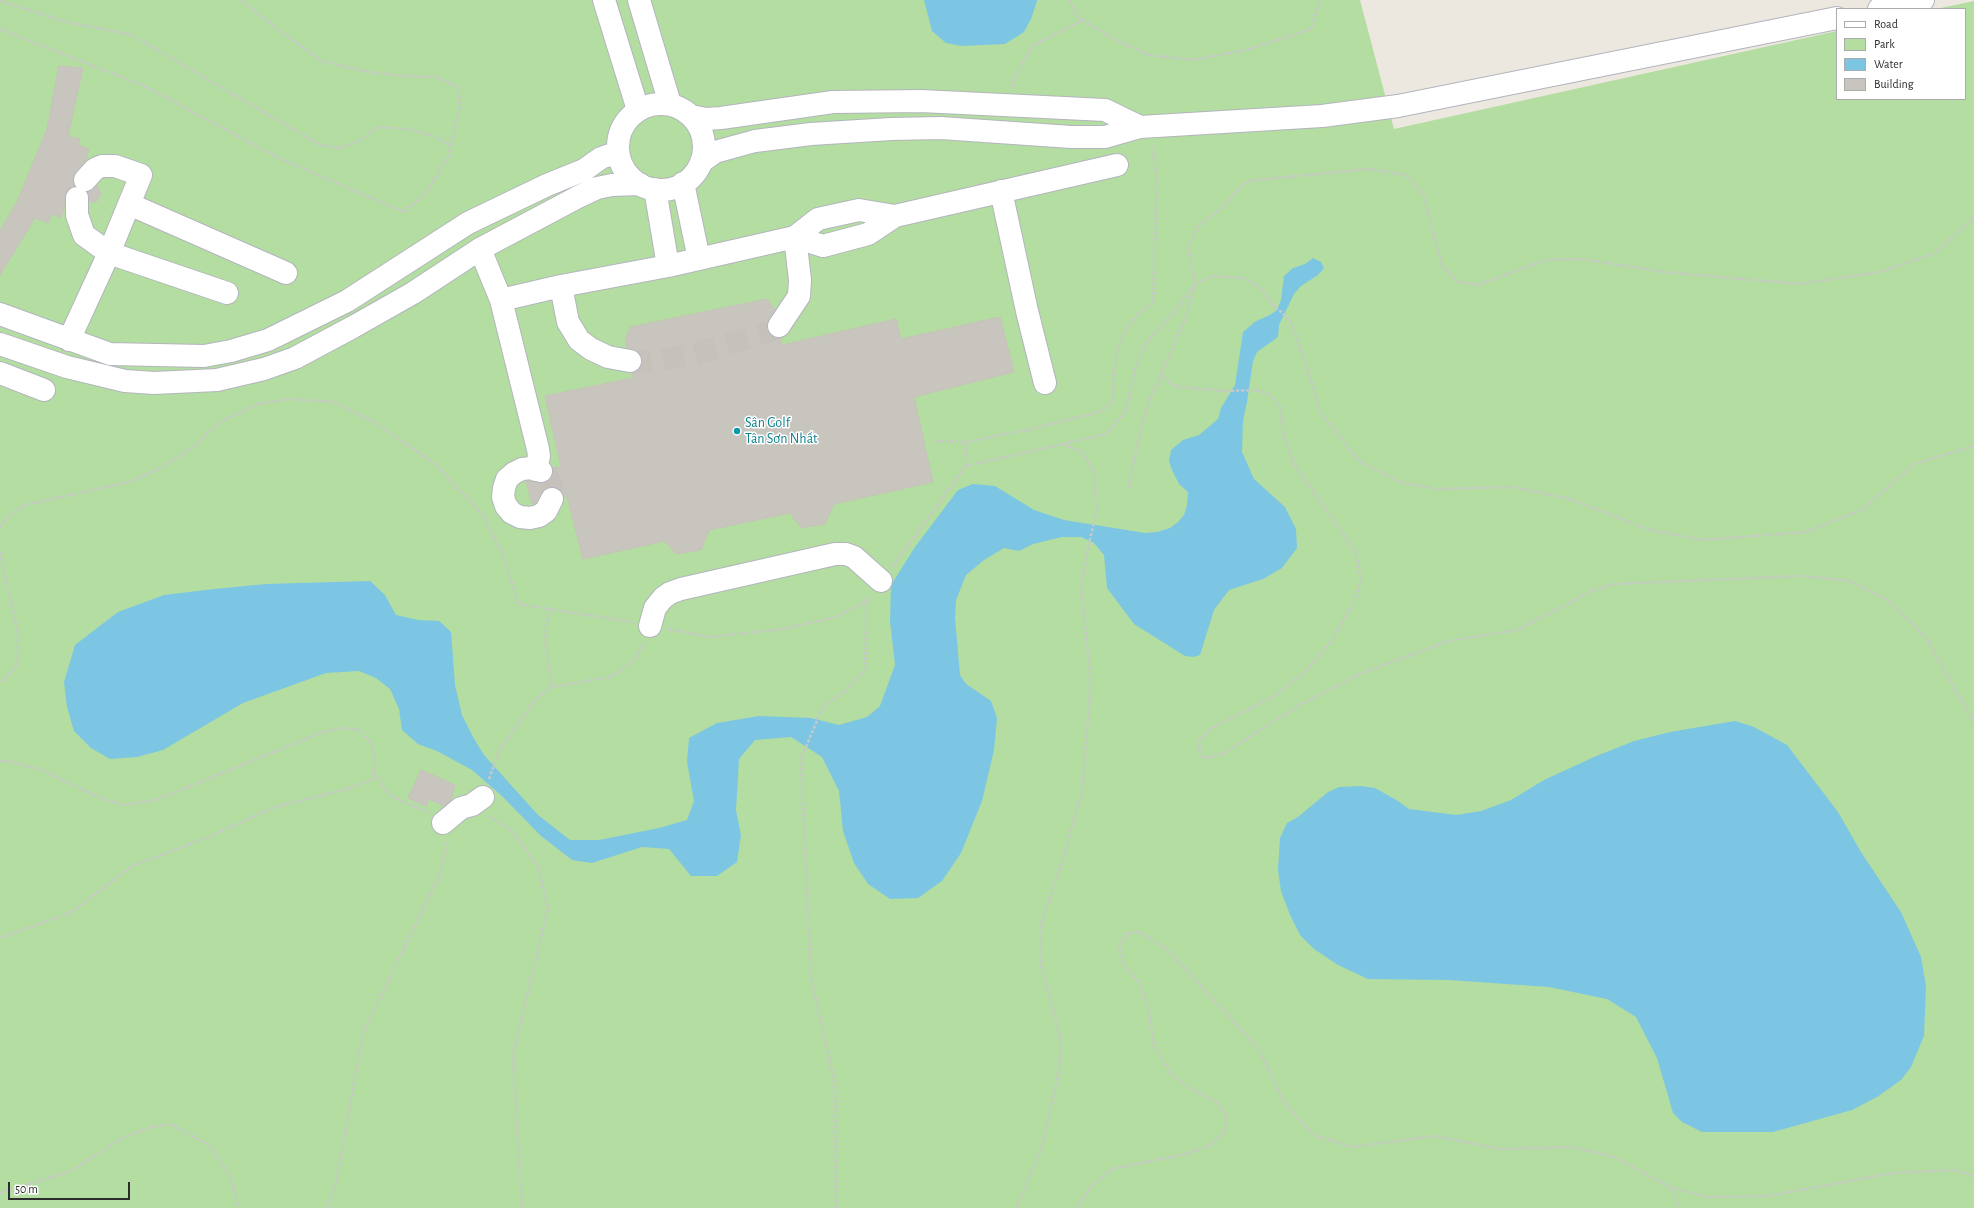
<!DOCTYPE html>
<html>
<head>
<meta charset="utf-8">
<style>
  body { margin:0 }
  #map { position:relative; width:1974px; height:1208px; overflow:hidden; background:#ece7df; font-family:"Alegreya Sans",sans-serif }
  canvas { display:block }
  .legend { position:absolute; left:1836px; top:8px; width:130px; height:92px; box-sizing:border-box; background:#fff; border:1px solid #ababab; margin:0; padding:5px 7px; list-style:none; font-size:12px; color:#2c2c2c }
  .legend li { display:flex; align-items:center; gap:8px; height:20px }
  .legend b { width:20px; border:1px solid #ababab }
  .scale { position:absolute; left:8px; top:1182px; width:122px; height:18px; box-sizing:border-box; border:2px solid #2c2c2c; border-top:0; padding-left:5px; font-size:12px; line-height:14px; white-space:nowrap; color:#2c2c2c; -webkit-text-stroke:3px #fff; paint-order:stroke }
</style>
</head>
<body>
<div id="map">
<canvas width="1974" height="1208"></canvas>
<ul class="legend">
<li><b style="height:5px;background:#fff"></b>Road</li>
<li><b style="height:11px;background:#b4dda1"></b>Park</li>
<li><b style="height:11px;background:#7cc6e4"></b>Water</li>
<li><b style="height:11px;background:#c8c5be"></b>Building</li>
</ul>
<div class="scale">50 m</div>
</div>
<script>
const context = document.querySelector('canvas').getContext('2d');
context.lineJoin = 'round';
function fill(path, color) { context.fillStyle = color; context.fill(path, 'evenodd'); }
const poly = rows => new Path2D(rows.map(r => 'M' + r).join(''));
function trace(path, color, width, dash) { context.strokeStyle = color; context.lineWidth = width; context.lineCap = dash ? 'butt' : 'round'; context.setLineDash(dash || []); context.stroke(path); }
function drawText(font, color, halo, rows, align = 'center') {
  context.font = font + ' "Alegreya Sans",sans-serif'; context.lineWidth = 3; context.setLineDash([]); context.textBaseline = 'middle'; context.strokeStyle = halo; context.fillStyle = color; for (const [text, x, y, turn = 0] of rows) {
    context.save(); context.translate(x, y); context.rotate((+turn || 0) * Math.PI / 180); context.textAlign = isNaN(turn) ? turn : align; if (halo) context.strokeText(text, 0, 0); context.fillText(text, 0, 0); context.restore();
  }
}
const green = poly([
  [0,0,1360,0,1394,129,1837,31,1837,99,1965,99,1965,9,1936,9,1974,1,1974,1208,0,1208]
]);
const water = poly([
  [924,0,1037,0,1037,1,1031,19,1024,32,1005,44,962,46,946,43,932,31],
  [1313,258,1321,262,1324,268,1318,275,1301,286,1294,294,1279,325,1278,337,1257,352,1253,361,1247,402,1243,421,1242,452,1254,479,1285,507,1296,529,1297,548,1282,568,1263,579,1229,590,1214,610,1200,655,1193,657,1185,656,1134,624,1107,588,1104,555,1094,543,1081,537,1062,537,1033,544,1019,551,1004,548,984,560,966,575,956,600,955,618,960,675,966,684,991,701,997,718,994,750,982,801,961,853,942,881,918,898,890,899,868,884,854,863,843,831,839,791,822,757,791,737,755,740,739,759,736,810,741,835,737,862,717,876,691,876,669,849,642,847,592,863,572,860,540,835,502,796,472,770,437,751,418,744,402,730,399,709,390,689,376,678,359,671,326,673,243,703,163,750,137,757,110,759,91,748,74,731,67,707,64,682,75,645,118,612,164,595,214,589,266,584,370,581,385,595,396,615,418,620,439,621,451,632,455,685,462,715,473,737,484,755,538,815,570,840,599,840,659,828,687,820,694,801,687,762,689,738,717,723,759,716,811,718,839,725,867,717,880,706,895,665,890,621,891,585,915,547,958,490,973,484,995,486,1034,510,1064,520,1145,533,1157,532,1170,528,1178,522,1184,515,1187,505,1188,492,1179,484,1172,470,1169,461,1171,450,1183,440,1199,435,1218,419,1221,408,1235,385,1243,332,1256,321,1270,315,1277,310,1281,300,1284,276,1293,268,1305,264],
  [1735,721,1754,727,1787,745,1838,812,1861,852,1901,912,1921,957,1926,986,1924,1036,1911,1067,1901,1080,1877,1097,1852,1110,1773,1132,1702,1132,1682,1122,1673,1113,1657,1058,1636,1017,1607,999,1549,987,1449,980,1368,979,1338,965,1314,949,1300,935,1290,915,1281,891,1278,870,1280,838,1287,823,1298,817,1328,792,1339,787,1361,786,1375,788,1398,801,1409,809,1456,815,1481,811,1511,800,1544,780,1594,757,1634,741,1670,732]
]);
const building = poly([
  [59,66,83,68,68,136,80,139,78,145,89,149,85,162,73,177,75,186,66,192,64,210,60,218,52,214,48,223,35,218,0,275,0,230,17,202,47,129,59,66],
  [97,185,101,193,96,202,90,201,88,192,97,185],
  [767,299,775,310,767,325,768,331,772,337,781,338,782,345,896,319,901,339,1000,317,1014,372,914,397,933,482,834,504,825,524,801,528,790,513,709,530,701,550,676,554,665,541,583,559,567,496,564,497,558,488,551,487,545,489,536,503,532,504,526,481,544,483,550,480,553,475,553,468,561,467,545,396,633,378,632,373,639,369,642,363,642,356,638,352,627,348,625,341,630,327,767,299],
  [421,770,455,785,451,800,444,806,429,799,426,806,408,798,421,770]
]);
const minorTunnel = poly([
  [630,361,647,362,691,355,772,331,779,326],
  [541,471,548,477,552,485,552,499]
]);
const path = poly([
  [1070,0,1076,16,1105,34,1148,55,1193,60,1246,50,1311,29,1320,0],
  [0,1,67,22,132,35,320,145,338,148,358,142,377,127,408,129,434,136,451,146],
  [0,29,144,86,281,159,404,212,426,193,449,155,460,106,458,87,435,77,401,76,363,71,322,61,280,31,241,0],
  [1013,87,1013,81,1032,46,1083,20],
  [1160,375,1173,385,1180,387,1225,391,1256,390,1267,393,1274,399,1280,408,1284,436,1294,464,1356,553,1361,581,1354,601,1333,639,1306,671,1274,696,1212,728,1199,741,1200,756,1208,758,1224,753,1300,705,1360,674,1448,641,1517,630,1594,590,1614,584,1801,576,1850,581,1887,600,1924,635,1974,723],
  [935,441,966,442,1031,429,1095,413,1106,409,1113,399,1113,380,1117,349,1126,330,1139,313,1153,303,1157,178,1152,145],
  [966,466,1106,434,1125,412,1136,366,1147,342,1175,311,1195,284,1188,247,1198,226,1218,211,1247,181,1369,169,1406,175,1424,196,1442,266,1458,282,1478,285,1545,260,1581,259,1664,272,1799,284,1880,272,1935,253,1970,221,1974,215],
  [1128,488,1141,428,1150,399,1187,314,1195,284,1213,276,1243,278,1260,287,1271,303,1290,320,1306,364,1320,412,1359,461,1400,482,1436,489,1514,487,1570,499,1650,530,1702,540,1806,532,1863,509,1914,464,1974,446],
  [0,527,9,516,25,505,129,482,163,467,193,447,220,422,257,404,291,399,334,402,370,420,433,462,482,514,504,557,518,604,631,622],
  [0,552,18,633,19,650,16,666,0,683],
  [892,567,966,466,966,442],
  [549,609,545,640,552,687],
  [668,629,709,637,784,629,835,617,867,601,870,596],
  [0,761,8,761,42,770,102,799,124,805,156,800,323,732,344,728,359,730,372,744,375,763,373,779,351,788,275,807,206,838,132,866,72,912,0,938],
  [374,772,389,795,429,813],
  [489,779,499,751,536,699,552,687,610,677,633,662,645,642],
  [489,816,512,831,538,866,548,909,513,1053,522,1208],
  [1672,1189,1680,1208],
  [0,1193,71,1171,124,1137,152,1127,170,1124,209,1145,230,1177,239,1208],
  [327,1208,336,1184,363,1033,439,876,448,841],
  [836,1208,835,1084,811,978,801,759,823,706,845,691,865,670,867,601],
  [1016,1208,1040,1153,1059,1072,1061,1040,1040,961,1041,924,1062,862,1082,792,1091,681,1081,589,1087,552,1097,510,1094,472,1082,452,1063,444],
  [1077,1208,1089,1189,1112,1169,1186,1154,1211,1145,1225,1132,1226,1116,1218,1103,1192,1089,1171,1074,1154,1045,1148,1007,1140,984,1124,964,1119,947,1126,934,1139,932,1166,948,1259,1049,1284,1103,1314,1135,1352,1147,1435,1136,1499,1149,1573,1147,1614,1157,1672,1188,1707,1197,1768,1196,1893,1173,1954,1170,1974,1176]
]);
const minor = poly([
  [604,0,638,110],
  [639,0,670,104],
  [1879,9,1923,0],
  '618 147a43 43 0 1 1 86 0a43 43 0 1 1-86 0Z',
  [691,116,706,119,721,118,833,102,921,101,1105,110,1140,127],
  [701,162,715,152,755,141,811,134,891,129,941,128,1071,137,1105,137,1140,127,1322,116,1398,106,1837,18],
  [683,183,699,259],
  [655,189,668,266],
  [1001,191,1027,311,1045,383],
  [77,198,77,215,84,235,109,253,227,293],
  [129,204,286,273],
  [795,237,823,246,868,234,895,216],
  [480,249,501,300,538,449,539,456,536,470],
  [561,286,568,322,579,340,591,349,608,357,630,361],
  [501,300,561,286,668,266,795,237,818,219,859,210,895,216,1117,165],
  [0,314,110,354,204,356,231,351,268,340,347,301,468,223,547,185,584,170,601,158,618,152],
  [779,326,799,296,800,280,795,237],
  [69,340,109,253,141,175,115,166,102,166,95,169,85,180],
  [0,344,67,367,125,381,154,383,217,380,264,369,295,358,353,327,413,293,480,249,578,197,597,188,612,185,640,184],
  [0,373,44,390],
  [541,471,532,468,522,469,514,473,507,479,504,488,503,497,506,506,512,513,520,517,530,518,539,516,546,511,552,499],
  [650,626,655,608,663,598,670,593,681,589,835,554,846,554,854,557,881,581],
  [443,823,461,808,472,805,483,797]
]);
const markers = [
  [737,431,4,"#0f9aa8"]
];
const cultureNames = [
  ["Sân Golf",745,423],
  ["Tân Sơn Nhất",745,439]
];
fill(green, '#b4dda1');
fill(water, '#7cc6e4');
fill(building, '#c8c5be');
trace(building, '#c7c3b9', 1);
trace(minorTunnel, '#c6c2bb', 22, [22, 11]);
trace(minor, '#b3b5be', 24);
trace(path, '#c8c8c8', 2.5, [3, 2]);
trace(minor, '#fff', 22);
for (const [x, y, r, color] of markers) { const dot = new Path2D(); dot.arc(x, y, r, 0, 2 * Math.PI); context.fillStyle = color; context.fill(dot); trace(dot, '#fff', 1.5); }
drawText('14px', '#0d838f', '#fff', cultureNames, 'left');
</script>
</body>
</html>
